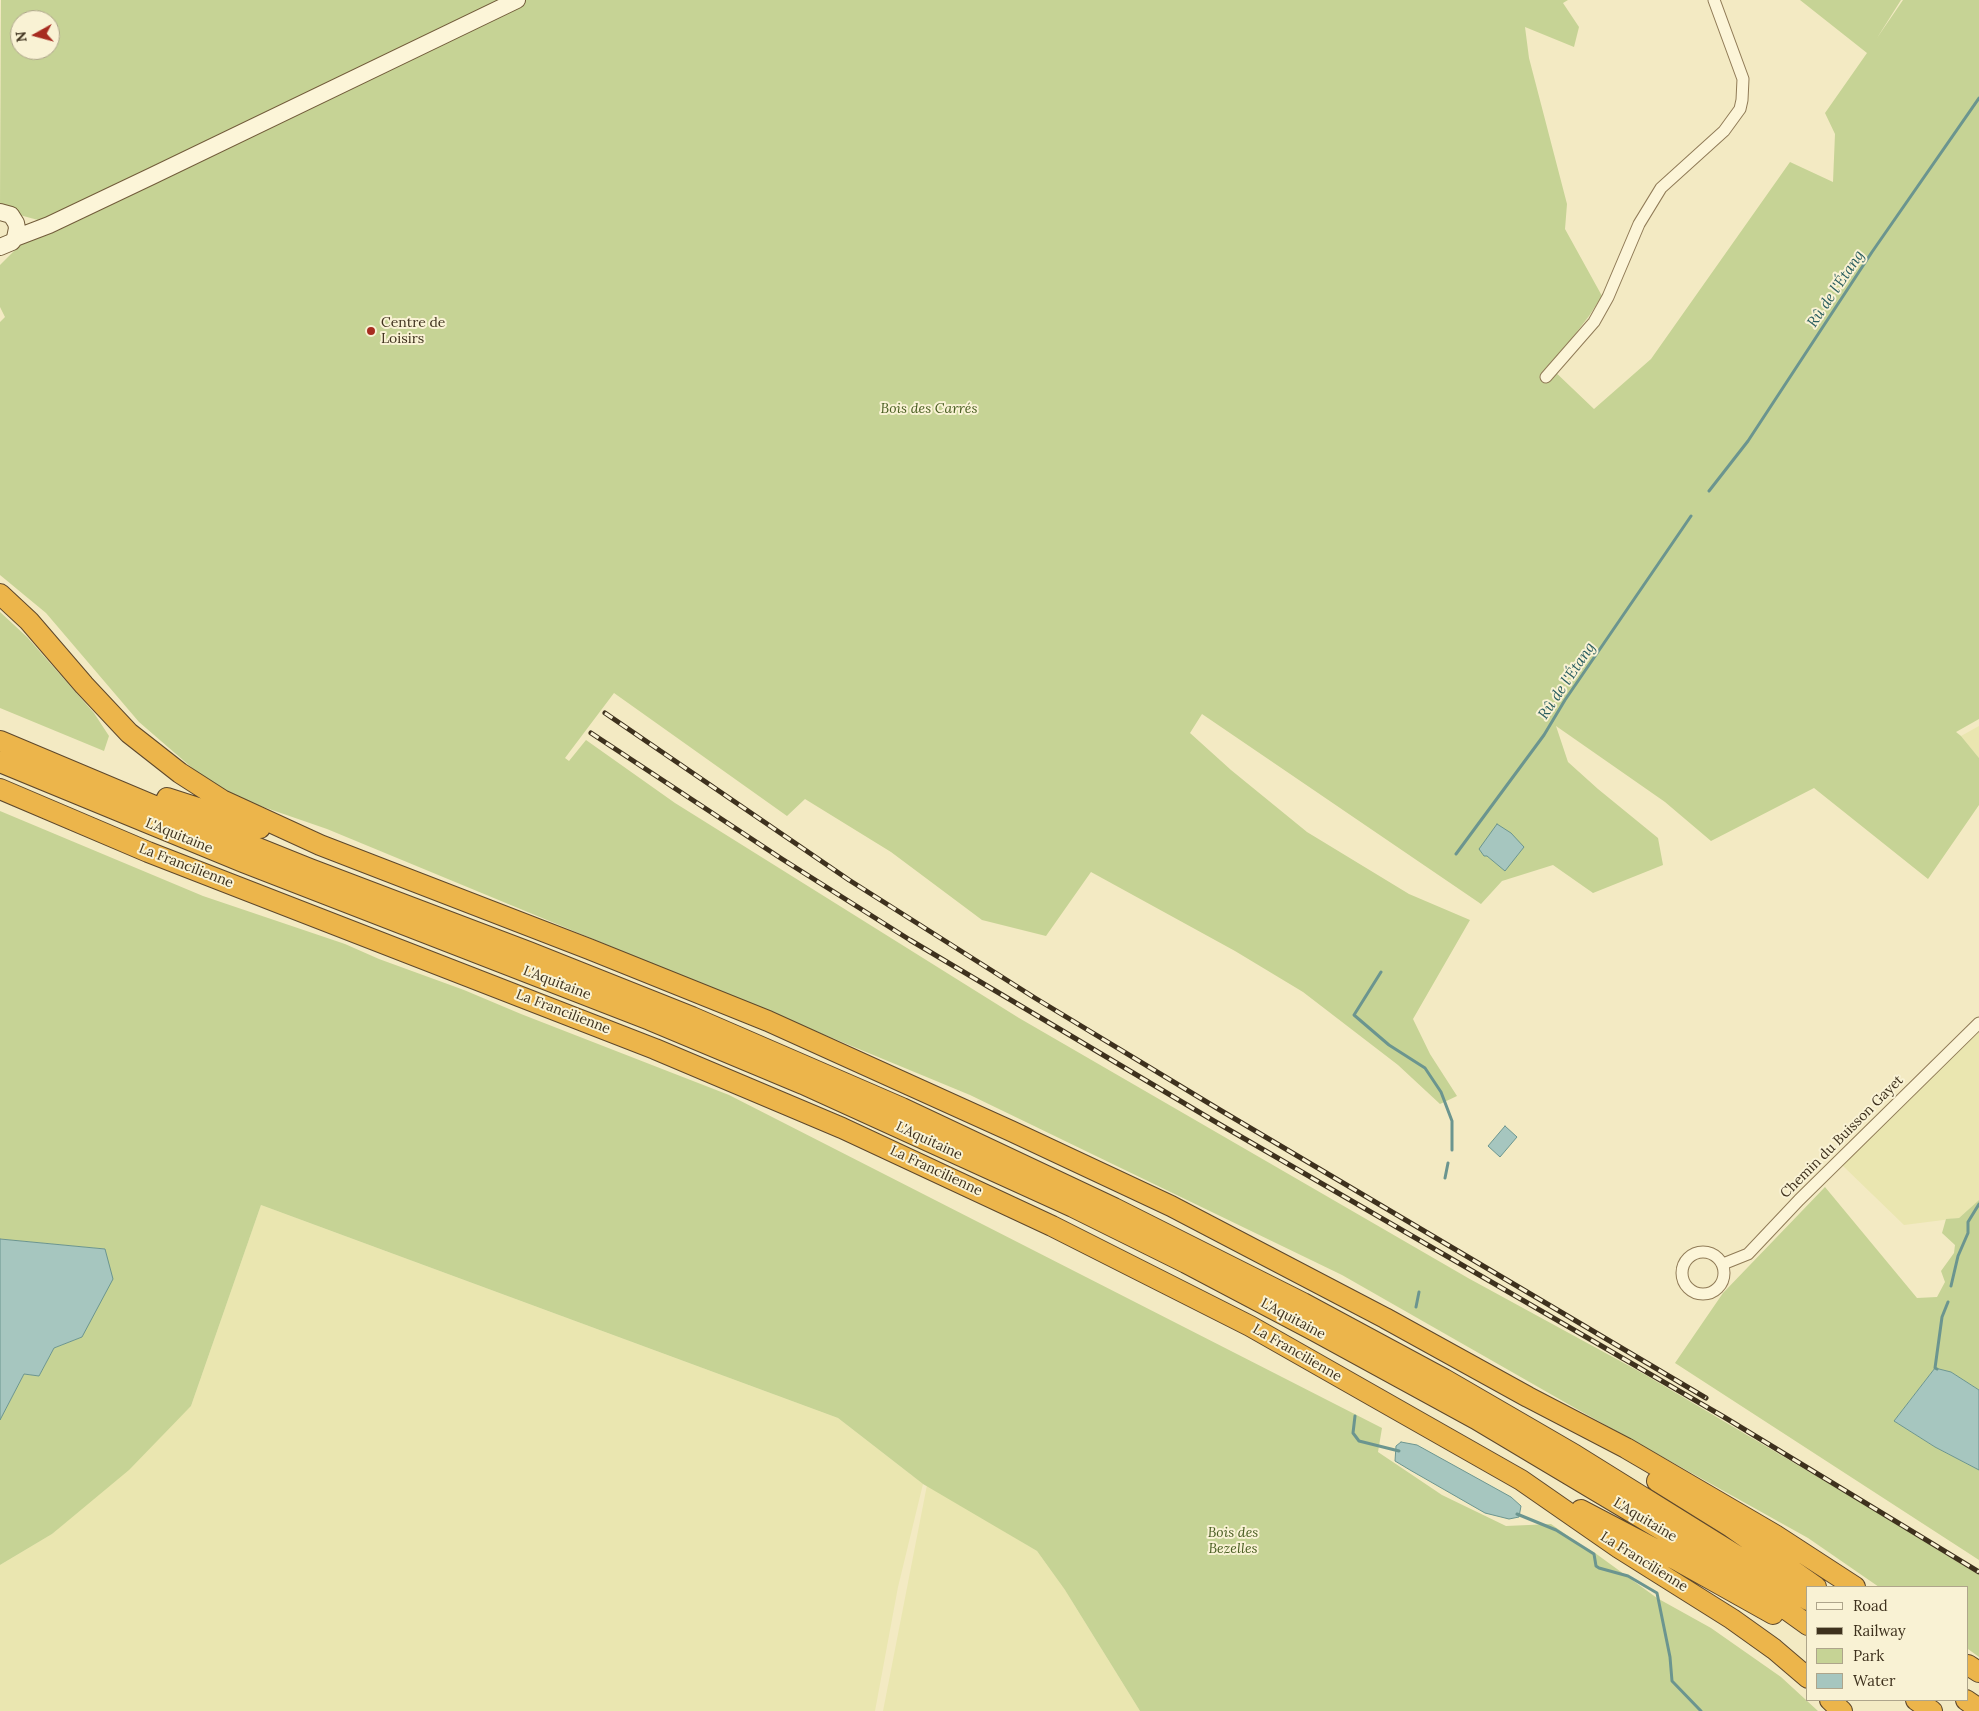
<!DOCTYPE html>
<html>
<head>
<meta charset="utf-8">
<style>
  body { margin:0 }
  #map { position:relative; width:1979px; height:1711px; overflow:hidden; background:#f3eac3; font-family:Lora,serif }
  canvas { display:block }
  .legend { position:absolute; left:1806px; top:1586px; width:162px; height:115px; box-sizing:border-box; background:#f9f2d4; border:1px solid #aea58b; margin:0; padding:6px 9px; list-style:none; font-size:15px; color:#3e311d }
  .legend li { display:flex; align-items:center; gap:10px; height:25px }
  .legend b { width:25px; border:1px solid #aea58b }
  .north { position:absolute; left:10px; top:10px; width:50px; height:50px; box-sizing:border-box; background:#f9f2d4; border:1px solid #aea58b; border-radius:50%; rotate:263deg; font-size:14px; font-weight:700; line-height:20px; text-align:center; color:#3e311d }
  .north::after { content:''; display:block; margin:auto; width:18px; height:22px; background:#a72c20; clip-path:polygon(50% 0,100% 100%,50% 72%,0 100%) }
</style>
</head>
<body>
<div id="map">
<canvas width="1979" height="1711"></canvas>
<ul class="legend">
<li><b style="height:6px;background:#fcf5d8"></b>Road</li>
<li><b style="height:6px;background:#3e311d"></b>Railway</li>
<li><b style="height:14px;background:#c6d395"></b>Park</li>
<li><b style="height:14px;background:#a6c6bf"></b>Water</li>
</ul>
<div class="north">N</div>
</div>
<script>
const context = document.querySelector('canvas').getContext('2d');
context.lineJoin = 'round';
function fill(path, color) { context.fillStyle = color; context.fill(path, 'evenodd'); }
const poly = rows => new Path2D(rows.map(r => 'M' + r).join(''));
function trace(path, color, width, dash) { context.strokeStyle = color; context.lineWidth = width; context.lineCap = dash ? 'butt' : 'round'; context.setLineDash(dash || []); context.stroke(path); }
function drawText(font, color, halo, rows, align = 'center') {
  context.font = font + ' Lora,serif'; context.lineWidth = 4; context.setLineDash([]); context.textBaseline = 'middle'; context.strokeStyle = halo; context.fillStyle = color; for (const [text, x, y, turn = 0] of rows) {
    context.save(); context.translate(x, y); context.rotate((+turn || 0) * Math.PI / 180); context.textAlign = isNaN(turn) ? turn : align; if (halo) context.strokeText(text, 0, 0); context.fillText(text, 0, 0); context.restore();
  }
}
const farmland = poly([
  [1979,726,1979,758,1961,736],
  [1979,1032,1979,1200,1959,1218,1904,1225,1842,1165,1933,1074],
  [261,1205,838,1418,923,1484,898,1587,875,1711,0,1711,0,1565,52,1534,191,1406],
  [927,1485,1037,1551,1065,1590,1140,1711,883,1711]
]);
const green = poly([
  [1,0,1568,0,1563,3,1579,27,1574,47,1525,27,1529,58,1567,204,1565,229,1602,296,1589,316,1550,367,1594,409,1651,359,1790,162,1833,182,1835,134,1825,113,1867,53,1800,0,1901,0,1877,38,1903,0,1979,0,1979,719,1956,732,1961,736,1979,758,1979,805,1928,879,1814,788,1711,841,1665,802,1556,726,1568,762,1598,789,1658,838,1663,865,1593,893,1553,865,1502,881,1481,904,1202,714,1190,733,1231,770,1307,832,1409,894,1470,920,1413,1019,1430,1054,1457,1096,1440,1104,1398,1065,1303,992,1235,951,1091,872,1046,936,982,920,891,852,805,799,787,816,614,693,565,758,569,761,586,740,675,803,1019,1018,1468,1278,1644,1374,1872,1509,1979,1575,1979,1657,1968,1649,1968,1587,1879,1587,1808,1538,1575,1408,1342,1275,970,1095,327,829,220,792,139,722,46,613,0,575,0,322,5,317,0,307,0,265,20,245,50,231,47,219,38,220,16,214,0,203],
  [20,20,50,20,50,50,20,50],
  [1523,847,1505,870,1487,856],
  [0,612,27,637,94,713,109,736,104,751,0,708],
  [0,811,203,896,345,944,379,959,464,990,521,1014,729,1095,1382,1428,1378,1452,1442,1495,1506,1526,1551,1524,1575,1541,1595,1553,1657,1598,1711,1628,1781,1677,1818,1711,1140,1711,1065,1590,1037,1551,923,1484,838,1418,261,1205,191,1406,129,1470,52,1534,0,1565,0,1420,24,1374,39,1376,54,1348,82,1337,105,1249,0,1239],
  [1825,1187,1917,1298,1937,1297,1945,1282,1941,1271,1954,1253,1955,1245,1942,1233,1946,1219,1959,1218,1979,1200,1979,1390,1951,1372,1935,1368,1894,1421,1935,1447,1979,1470,1979,1560,1675,1363,1723,1293]
]);
const water = poly([
  [1497,824,1511,833,1524,847,1505,871,1487,856,1484,856,1479,849,1497,824],
  [1505,1126,1517,1137,1500,1157,1488,1146,1505,1126],
  [0,1239,105,1249,113,1279,82,1337,54,1348,39,1376,24,1374,0,1420,0,1239],
  [1935,1368,1951,1372,1979,1390,1979,1470,1935,1447,1894,1421,1935,1368],
  [1401,1442,1417,1445,1511,1497,1521,1506,1519,1517,1509,1519,1485,1513,1410,1470,1395,1461,1396,1446,1401,1442]
]);
const stream = poly([
  [1709,491,1748,441,1872,252,1979,98],
  [1456,854,1544,735,1565,700,1691,516],
  [1381,972,1354,1015,1389,1045,1425,1068,1441,1092,1452,1121,1452,1150],
  [1445,1178,1448,1163],
  [1951,1286,1958,1256,1968,1233,1968,1222,1979,1204],
  [1416,1307,1419,1292],
  [1937,1369,1935,1368,1942,1317,1948,1302],
  [1355,1416,1353,1433,1359,1441,1399,1451],
  [1517,1514,1556,1530,1594,1554,1596,1566,1599,1568,1628,1576,1657,1593,1670,1657,1672,1681,1701,1711]
]);
const street = poly([
  [1546,377,1594,322,1608,297,1639,224,1661,188,1724,131,1740,109,1742,100,1743,79,1714,0],
  '1682 1273a21 21 0 1 1 42 0a21 21 0 1 1-42 0Z',
  [1723,1264,1748,1254,1799,1200,1979,1023]
]);
const secondary = poly([
  [0,212,11,215,16,223,17,228,15,238,12,242,0,247],
  [15,238,49,225,152,176,517,0]
]);
const highway = poly([
  [0,594,29,621,84,685,129,733,180,773,222,800,320,845,589,949,768,1021,1011,1131,1171,1206,1385,1318,1528,1397,1626,1448,1775,1535,1855,1587],
  [0,741,183,818,310,869,529,952,692,1017,902,1108,1114,1208,1303,1303,1444,1379,1575,1455,1808,1600],
  [0,762,243,862,650,1020,803,1084,1073,1207,1186,1263,1313,1330,1476,1419,1672,1536,1755,1587,1808,1625],
  [0,789,148,852,655,1049,842,1128,1052,1226,1250,1326,1521,1480,1619,1548,1732,1619,1774,1649,1808,1678],
  [167,798,260,828],
  [1657,1481,1731,1527,1816,1587],
  [1581,1510,1680,1562,1773,1614],
  [1968,1665,1979,1672],
  [1830,1700,1842,1711],
  [1916,1700,1932,1711],
  [1966,1700,1979,1709]
]);
const rail = poly([
  [605,713,849,880,1035,998,1220,1110,1706,1398],
  [591,733,782,859,910,940,1214,1121,1724,1417,1979,1572]
]);
const markers = [
  [371,331,5,"#a72c20"]
];
const poiNames = [
  ["Centre de",381,323],
  ["Loisirs",381,339]
];
const parkNames = [
  ["Bois des Carrés",929,409],
  ["Bois des",1233,1533],
  ["Bezelles",1233,1549]
];
const streetNames = [
  ["L'Aquitaine",179,836,22],
  ["La Francilienne",186,866,21],
  ["L'Aquitaine",557,983,21],
  ["La Francilienne",563,1012,21],
  ["Chemin du Buisson Gayet",1842,1137,-45],
  ["L'Aquitaine",929,1141,25],
  ["La Francilienne",936,1171,25],
  ["L'Aquitaine",1293,1319,28],
  ["La Francilienne",1297,1353,30],
  ["L'Aquitaine",1645,1520,31],
  ["La Francilienne",1644,1562,32]
];
const waterNames = [
  ["Rû de l'Étang",1836,289,-56],
  ["Rû de l'Étang",1567,681,-56]
];
fill(farmland, '#eae6b0');
fill(green, '#c6d395');
fill(water, '#a6c6bf');
trace(water, '#6b958f', 1);
trace(stream, '#6b958f', 3);
trace(street, '#907b57', 13);
trace(secondary, '#725c3a', 18);
trace(highway, '#5e482c', 22);
trace(street, '#fcf5d8', 11);
trace(secondary, '#fcf5d8', 16);
trace(highway, '#ecb54b', 20);
trace(rail, '#3e311d', 5);
trace(rail, '#f9f2d4', 3, [9]);
for (const [x, y, r, color] of markers) { const dot = new Path2D(); dot.arc(x, y, r, 0, 2 * Math.PI); context.fillStyle = color; context.fill(dot); trace(dot, '#f9f2d4', 2); }
drawText('14px', '#3e311d', '#f9f2d4', poiNames, 'left');
drawText('italic 14px', '#485d21', '#f9f2d4', parkNames);
drawText('14px', '#3e311d', '#f9f2d4', streetNames);
drawText('italic 15px', '#2b5e60', '#f9f2d4', waterNames);
</script>
</body>
</html>
